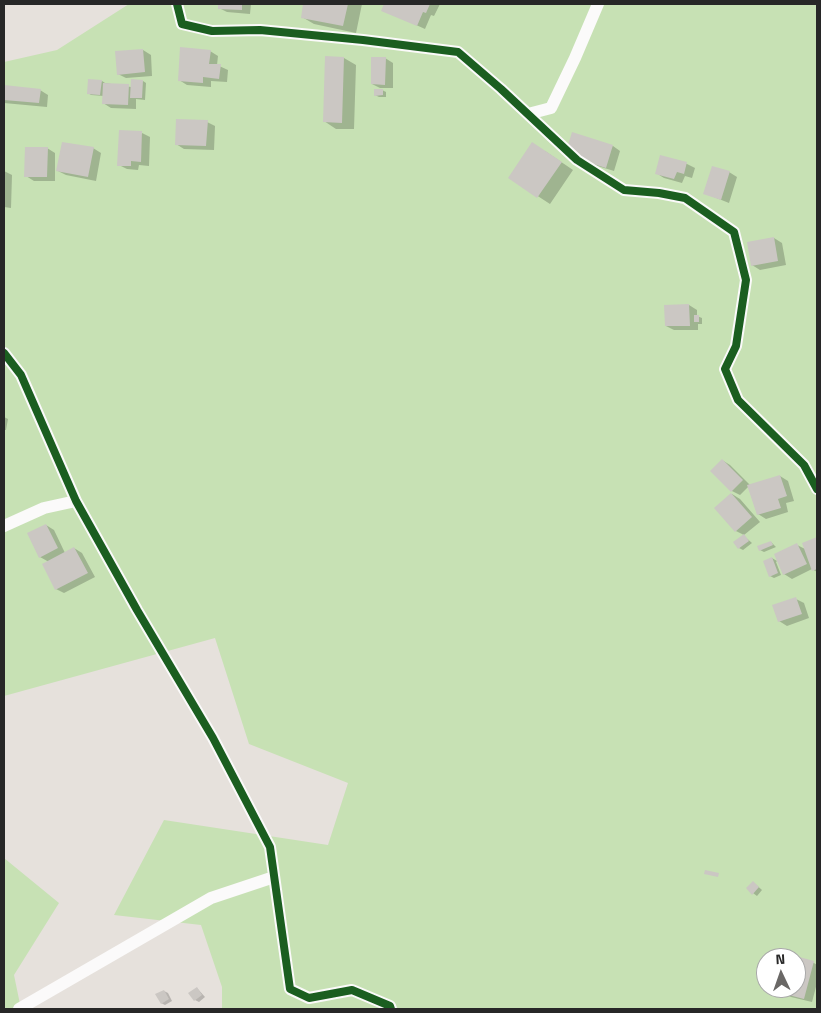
<!DOCTYPE html>
<html>
<head>
<meta charset="utf-8">
<style>
  body { margin:0 }
  #map { position:relative; width:821px; height:1013px; overflow:hidden; background:#e6e1dc; font-family:"Titillium Web",sans-serif }
  canvas { display:block }
  .frame { position:absolute; inset:0; border:5px solid #272727; pointer-events:none }
  .north { position:absolute; left:756px; top:948px; width:50px; height:50px; box-sizing:border-box; background:#fff; border:1px solid #a9a9a9; border-radius:50%; rotate:357deg; font-size:14px; font-weight:700; line-height:20px; text-align:center; color:#272727 }
  .north::after { content:''; display:block; margin:auto; width:18px; height:22px; background:#6a6866; clip-path:polygon(50% 0,100% 100%,50% 72%,0 100%) }
</style>
</head>
<body>
<div id="map">
<canvas width="821" height="1013"></canvas>
<div class="frame"></div>
<div class="north">N</div>
</div>
<script>
const context = document.querySelector('canvas').getContext('2d');
context.lineJoin = 'round';
function fill(path, color) { context.fillStyle = color; context.fill(path, 'evenodd'); }
const poly = rows => new Path2D(rows.map(r => 'M' + r).join(''));
function trace(path, color, width, dash) { context.strokeStyle = color; context.lineWidth = width; context.lineCap = dash ? 'butt' : 'round'; context.setLineDash(dash || []); context.stroke(path); }
const green = poly([
  [129,4,817,4,817,1009,222,1009,222,987,201,925,114,915,164,820,328,845,348,783,249,744,215,638,4,696,4,62,57,50],
  [766,958,796,958,796,988,766,988],
  [4,858,59,903,14,975,21,1009,4,1009]
]);
const shadow = poly([
  [219,4,251,4,250,14,227,12,219,8],
  [305,4,362,4,356,33,314,24,302,17],
  [386,4,440,4,434,16,431,15,425,29,383,10],
  [143,50,151,55,152,76,126,78,118,74],
  [210,51,218,56,217,65,228,70,227,82,211,81,211,87,187,85,179,80],
  [326,57,344,58,356,65,354,129,336,129,324,121],
  [385,58,393,63,393,88,380,88,372,84],
  [102,81,105,83,131,87,143,81,146,83,145,100,136,99,136,109,111,108,103,103,104,96,91,95,88,93],
  [4,86,40,90,48,95,47,107,4,103],
  [382,90,386,92,386,97,379,97,375,95],
  [207,122,215,126,214,150,184,149,176,144],
  [142,133,150,137,149,166,139,165,138,170,127,169,119,165],
  [613,146,620,151,614,171,575,159],
  [47,148,55,153,55,181,34,181,26,176],
  [93,148,101,153,96,181,66,175,58,171],
  [545,151,573,170,550,204,510,178],
  [661,156,687,164,695,168,692,178,685,176,682,183,664,178,656,173],
  [4,171,12,175,11,208,4,207],
  [729,172,737,177,729,203,704,193],
  [774,238,782,243,786,265,760,270,752,265],
  [689,305,697,310,697,316,702,318,702,324,698,324,698,330,674,330,666,326,666,306],
  [4,417,8,419,6,430,4,430],
  [722,460,730,465,750,485,780,476,788,481,794,501,786,503,788,512,766,519,758,514,749,486,740,495,732,491],
  [732,494,740,499,760,522,744,535,736,531],
  [46,525,54,530,65,553,74,548,82,553,95,577,64,593,56,589,49,562,40,557],
  [744,536,752,543,743,550,739,548],
  [817,538,817,572,812,569,792,579,784,574,797,545,805,549,803,544],
  [771,542,776,547,764,552,760,550],
  [772,558,777,561,776,562,781,575,774,578,770,576],
  [796,599,804,603,809,618,787,626,779,621],
  [753,882,762,890,757,896,753,893],
  [793,957,814,963,817,965,817,983,812,1002,791,997,783,992,784,988,796,988,796,958],
  [197,988,205,997,199,1002,195,1000],
  [164,991,168,993,172,1001,165,1005,161,1003]
]);
const building = poly([
  [218,4,242,4,242,10,218,9],
  [303,4,348,4,343,26,301,18],
  [384,4,430,4,426,13,423,12,417,26,381,11],
  [180,47,211,50,209,64,221,64,219,79,203,77,203,83,178,81],
  [143,49,145,72,117,75,115,51],
  [325,56,344,57,342,123,323,122],
  [371,57,386,57,385,85,371,84],
  [88,79,102,80,100,95,87,94],
  [131,79,143,80,142,98,130,98],
  [103,83,129,84,128,105,102,104],
  [4,85,41,89,39,103,4,100],
  [374,89,383,89,383,95,374,96],
  [176,119,208,120,206,146,175,145],
  [119,130,142,131,141,162,131,161,131,166,117,166],
  [572,132,613,145,606,168,565,155],
  [62,142,94,147,88,177,56,171],
  [532,142,562,162,537,198,508,178],
  [25,147,48,147,47,177,24,177],
  [660,155,687,162,684,174,677,172,674,179,655,174],
  [712,166,730,171,721,200,703,194],
  [774,237,778,261,751,266,747,242],
  [689,304,690,326,665,326,664,305],
  [694,315,699,315,699,322,694,322],
  [722,459,743,480,731,492,710,471],
  [780,475,787,496,778,499,781,508,757,515,747,485],
  [731,493,752,517,735,532,714,508],
  [46,524,58,548,39,558,27,533],
  [744,534,749,541,738,549,733,542],
  [817,537,817,569,812,571,802,543],
  [771,541,773,545,759,551,757,546],
  [797,543,807,564,783,575,774,554],
  [74,547,88,573,55,590,42,564],
  [772,557,778,573,769,577,763,561],
  [796,597,802,614,778,622,772,605],
  [705,870,719,873,718,877,704,874],
  [753,881,759,887,752,895,746,888],
  [792,955,814,961,804,999,781,993,783,988,796,988,796,958,791,958],
  [197,987,202,995,194,1001,188,993],
  [164,990,169,999,161,1004,155,994]
]);
const street = poly([
  [177,4,182,24,212,31,260,30,363,40,458,52,501,89,577,160,624,190,659,193,685,198,734,232,746,280,736,346,725,369,738,400,804,465,817,489],
  [528,114,551,108,575,58,598,4],
  [4,353,21,375,76,501,137,610,213,738,270,847,290,989,309,998,352,990,390,1006,391,1009],
  [4,526,44,508,76,501],
  [19,1009,211,898,274,877]
]);
const cycleway = poly([
  [177,4,182,24,212,31,260,30,363,40,458,52,501,89,577,160,624,190,659,193,685,198,734,232,746,280,736,346,725,369,738,400,804,465,817,489],
  [4,353,21,375,76,501,137,610,213,738,270,847,290,989,309,998,352,990,390,1006,391,1009]
]);
fill(green, '#c7e1b4');
fill(shadow, '#0003');
fill(building, '#cbc7c3');
trace(street, '#fbfafa', 12);
trace(cycleway, '#1b5e20', 8);
</script>
</body>
</html>
